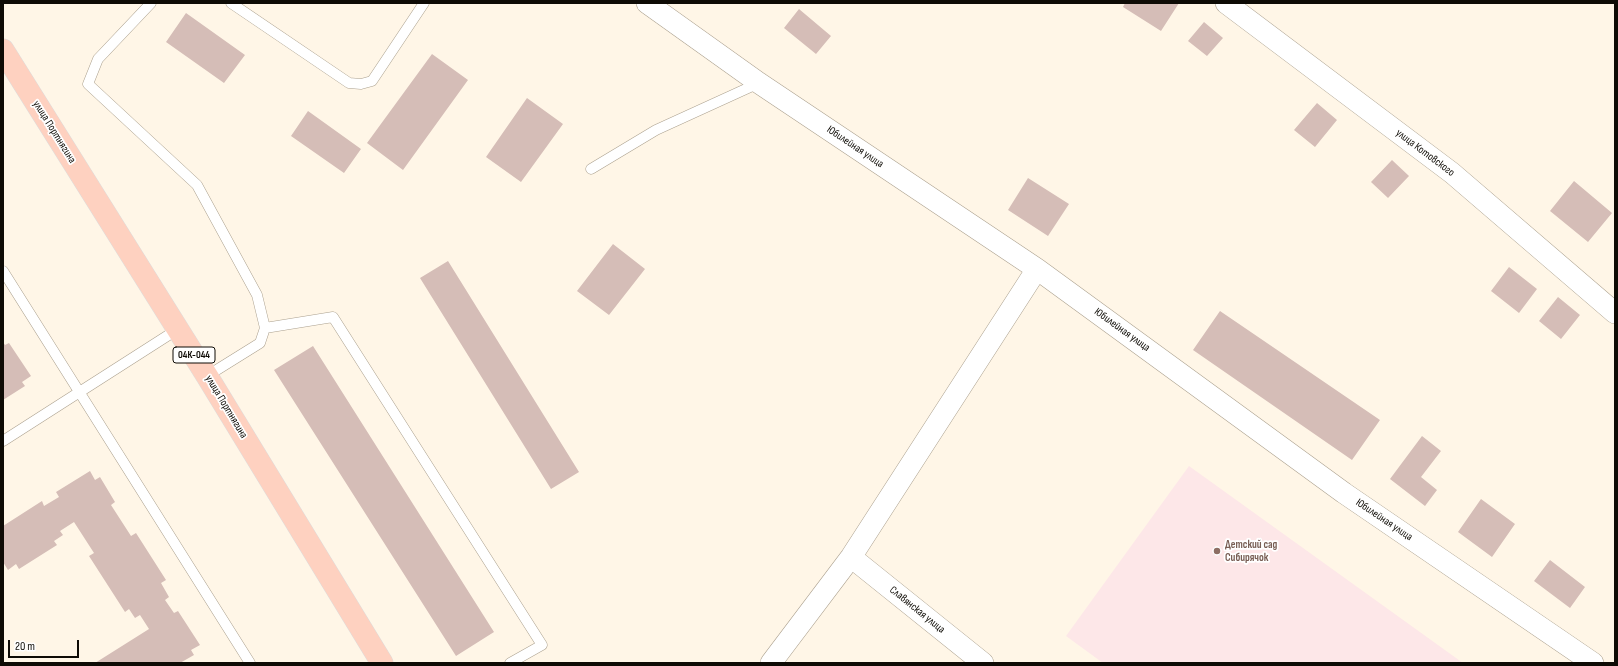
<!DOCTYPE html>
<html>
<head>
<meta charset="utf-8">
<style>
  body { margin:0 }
  #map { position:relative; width:1618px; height:666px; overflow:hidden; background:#fff6e7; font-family:"Sofia Sans Condensed",sans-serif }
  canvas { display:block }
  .frame { position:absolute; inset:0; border:4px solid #0e0b05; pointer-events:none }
  .scale { position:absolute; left:8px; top:640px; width:71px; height:18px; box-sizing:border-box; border:2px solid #0e0b05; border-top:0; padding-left:5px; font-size:12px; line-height:14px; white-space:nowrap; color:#0e0b05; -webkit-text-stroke:3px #fff; paint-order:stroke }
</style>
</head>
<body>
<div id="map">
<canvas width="1618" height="666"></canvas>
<div class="frame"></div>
<div class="scale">20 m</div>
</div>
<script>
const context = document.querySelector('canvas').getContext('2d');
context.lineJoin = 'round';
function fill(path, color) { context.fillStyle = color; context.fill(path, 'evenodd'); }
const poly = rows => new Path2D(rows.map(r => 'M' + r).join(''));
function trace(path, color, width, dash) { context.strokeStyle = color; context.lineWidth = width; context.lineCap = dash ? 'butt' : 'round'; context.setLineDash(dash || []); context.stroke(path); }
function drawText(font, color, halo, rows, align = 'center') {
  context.font = font + ' "Sofia Sans Condensed",sans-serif'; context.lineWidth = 3.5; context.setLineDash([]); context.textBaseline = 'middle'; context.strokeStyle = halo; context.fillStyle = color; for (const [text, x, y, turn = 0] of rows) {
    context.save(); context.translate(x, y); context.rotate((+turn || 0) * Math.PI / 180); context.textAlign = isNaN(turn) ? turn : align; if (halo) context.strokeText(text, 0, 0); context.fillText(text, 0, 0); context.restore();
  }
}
const education = poly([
  [1189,466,1463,663,1103,663,1066,636]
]);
const building = poly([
  [1125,3,1179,3,1161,31,1123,7],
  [799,9,831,36,816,54,784,28],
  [186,13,245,55,224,83,166,42],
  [1204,22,1223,38,1207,56,1188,41],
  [432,54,468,80,403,170,367,143],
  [527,98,563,124,521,182,486,157],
  [1317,103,1337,120,1315,147,1294,130],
  [308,111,361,149,344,173,291,136],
  [1392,160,1409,176,1388,198,1371,182],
  [1028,178,1069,204,1048,236,1008,210],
  [1574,181,1612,213,1588,242,1550,211],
  [613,244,645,269,609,315,577,291],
  [448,261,579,472,551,489,420,278],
  [1509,267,1537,289,1519,313,1491,291],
  [1558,297,1580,315,1561,339,1539,321],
  [1220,311,1380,420,1352,460,1193,350],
  [3,342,5,345,9,343,31,376,22,382,25,386,3,400],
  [313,346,494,632,456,656,274,370],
  [1422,436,1441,451,1421,477,1437,490,1425,506,1390,479],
  [90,471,95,480,100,477,115,502,111,505,131,536,136,533,166,580,161,583,169,597,165,600,174,613,178,611,200,645,191,650,194,655,180,663,95,663,149,629,140,615,135,618,129,609,125,612,89,556,94,553,74,522,60,531,63,535,54,541,57,545,19,569,16,564,8,570,3,562,3,526,42,501,44,506,59,497,56,492],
  [1481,499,1515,524,1492,557,1458,532],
  [1550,560,1585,587,1570,608,1534,581]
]);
const service = poly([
  [151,3,98,59,88,84,197,185,257,295,265,328,260,343,207,376],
  [231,3,349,83,361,84,372,81,424,3],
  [591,169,656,130,759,83],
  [3,271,250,663],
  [265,328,333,317,542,645,510,663],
  [3,441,178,329]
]);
const minor = poly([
  [647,3,759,83,1037,269,1344,493,1593,663],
  [1226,3,1452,173,1615,313],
  [851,557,983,663],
  [771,663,851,557,1037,269]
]);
const primary = poly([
  [3,50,207,376,382,663]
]);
const markers = [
  [1217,551,4,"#8d6e63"]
];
const shields = [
  [194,355,42]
];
const shieldNames = [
  ["04К-044",194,355]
];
const streetNames = [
  ["улица Портнягина",54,132,58],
  ["Юбилейная улица",855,147,34],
  ["улица Котовского",1425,153,37],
  ["Юбилейная улица",1122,330,36],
  ["улица Портнягина",226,407,59],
  ["Юбилейная улица",1384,520,34],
  ["Славянская улица",917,610,39]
];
const educationNames = [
  ["Детский сад",1225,545],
  ["Сибирячок",1225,558]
];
fill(education, '#fde7e8');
fill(building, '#d5bdb7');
trace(service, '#aba08e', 11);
trace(minor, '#aba08e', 22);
trace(primary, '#dddddc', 23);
trace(service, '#fff', 10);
trace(minor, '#fff', 21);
trace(primary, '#fed1c0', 22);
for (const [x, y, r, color] of markers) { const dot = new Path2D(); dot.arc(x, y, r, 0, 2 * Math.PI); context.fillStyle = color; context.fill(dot); trace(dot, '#fff', 1.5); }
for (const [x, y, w] of shields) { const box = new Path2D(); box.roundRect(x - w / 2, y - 8, w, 16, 3); context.fillStyle = '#fff'; context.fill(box); trace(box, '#0e0b05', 1); }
drawText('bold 10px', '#0e0b05', null, shieldNames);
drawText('11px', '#0e0b05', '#fff', streetNames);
drawText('bold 11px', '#785e54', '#fff', educationNames, 'left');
</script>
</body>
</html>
